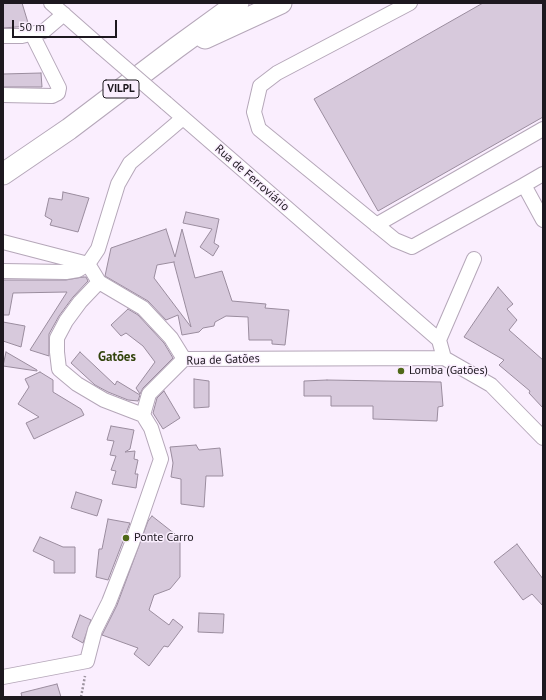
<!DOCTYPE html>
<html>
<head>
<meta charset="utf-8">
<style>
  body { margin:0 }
  #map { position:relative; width:546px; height:700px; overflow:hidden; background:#faeefe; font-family:"PT Sans",sans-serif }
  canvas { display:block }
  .frame { position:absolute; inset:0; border:4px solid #1d181f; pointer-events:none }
  .scale { position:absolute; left:12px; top:20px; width:105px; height:18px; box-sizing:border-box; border:2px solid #1d181f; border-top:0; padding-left:5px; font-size:12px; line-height:14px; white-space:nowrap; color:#1d181f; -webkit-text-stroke:3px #faeefe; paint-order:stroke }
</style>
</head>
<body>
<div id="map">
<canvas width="546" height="700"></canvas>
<div class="frame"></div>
<div class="scale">50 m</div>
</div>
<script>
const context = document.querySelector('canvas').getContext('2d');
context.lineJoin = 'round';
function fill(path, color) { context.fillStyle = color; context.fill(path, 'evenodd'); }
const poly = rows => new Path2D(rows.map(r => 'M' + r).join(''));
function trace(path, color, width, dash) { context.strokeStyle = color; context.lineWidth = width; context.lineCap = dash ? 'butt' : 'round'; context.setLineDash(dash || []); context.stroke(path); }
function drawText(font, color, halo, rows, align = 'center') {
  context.font = font + ' "PT Sans",sans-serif'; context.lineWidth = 3; context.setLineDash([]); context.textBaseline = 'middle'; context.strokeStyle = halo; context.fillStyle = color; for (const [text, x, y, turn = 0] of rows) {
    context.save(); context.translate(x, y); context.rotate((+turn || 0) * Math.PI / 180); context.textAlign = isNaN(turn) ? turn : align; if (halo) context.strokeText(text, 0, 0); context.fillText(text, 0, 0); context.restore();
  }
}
const building = poly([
  [3,3,22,3,29,26,3,28,3,3],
  [483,3,543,3,543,117,378,211,314,99,483,3],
  [41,73,42,87,3,87,3,74,41,73],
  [63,192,89,198,78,232,50,225,52,220,45,216,49,198,62,200,63,192],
  [186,212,219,219,214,243,219,246,213,256,200,247,212,229,183,223,186,212],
  [166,229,175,257,182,229,195,278,222,271,232,301,266,304,265,308,289,310,285,345,272,344,272,340,249,340,248,317,226,316,215,322,214,326,203,328,199,332,182,335,178,315,166,320,148,301,105,276,111,248,166,229],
  [174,262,174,263,191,327,154,278,157,265,174,262],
  [83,277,86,277,88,281,73,297,59,316,49,334,49,356,30,350,67,292,13,293,9,315,3,315,3,280,66,280,83,277],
  [498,287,513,304,507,309,517,320,509,330,543,360,543,408,529,393,530,391,499,365,504,360,464,337,498,287],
  [128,309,138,315,164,343,173,358,143,388,140,394,136,388,155,362,143,346,126,333,121,336,111,325,128,309],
  [3,322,25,326,21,347,3,341,3,322],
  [6,352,37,370,37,371,3,366,6,352],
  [80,352,115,385,117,381,140,395,138,401,128,400,108,392,95,385,71,363,80,352],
  [40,372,53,380,53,392,81,409,84,415,34,439,26,423,39,417,18,404,29,387,25,379,40,372],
  [194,379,209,381,209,407,194,408,194,379],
  [327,380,441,382,443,406,438,407,437,421,373,419,373,406,331,406,331,396,304,396,304,381,327,380],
  [164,391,180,418,163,429,153,413,157,398,164,391],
  [111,426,134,430,130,449,125,452,135,451,134,459,138,460,135,474,138,474,136,488,112,484,116,471,111,470,116,456,110,455,114,441,107,440,111,426],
  [196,445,199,450,220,448,223,476,206,476,204,507,181,504,181,479,171,477,173,463,170,447,196,445],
  [76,492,102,500,97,516,71,508,76,492],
  [152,516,180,538,180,577,170,589,154,595,149,610,169,625,173,619,183,627,168,647,164,646,149,666,134,654,138,648,102,635,117,605,148,521,152,516],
  [108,519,130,523,108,580,96,577,99,549,102,549,108,519],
  [40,537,63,547,75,547,75,573,54,573,54,561,33,551,40,537],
  [517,544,543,579,543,606,532,594,523,600,494,562,517,544],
  [199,613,224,614,223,633,198,632,199,613],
  [80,615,91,620,83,643,72,637,80,615],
  [57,684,61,697,22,697,21,693,57,684]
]);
const path = poly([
  [81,697,85,676]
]);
const minor = poly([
  [51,3,101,47],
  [410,3,277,73,260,86,254,112,259,129,395,240,412,247,524,185],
  [3,36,22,36,44,31,64,14],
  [3,95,52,96,58,93,59,88,32,34],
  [166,103,439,340,444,358],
  [543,174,524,185,543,220],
  [376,225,543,129],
  [3,242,88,264,99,282,143,308,171,338,184,359],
  [3,271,66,272,78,270,88,264,98,249,118,184,130,163,183,118],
  [99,282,80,302,66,321,57,338,57,352,59,369,77,384,104,400,143,415],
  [439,340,474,259],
  [3,677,87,661,95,630,109,602,132,543,161,459,151,428,143,415,149,394,184,359,444,358,491,385,543,438]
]);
const highway = poly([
  [205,38,281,3],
  [3,174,69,129,176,48,238,3]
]);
const minorBridge = poly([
  [101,47,166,103]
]);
const markers = [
  [401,371,4,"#4f6818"],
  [126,538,4,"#4f6818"]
];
const shields = [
  [121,89,36]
];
const shieldNames = [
  ["VILPL",121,89]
];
const streetNames = [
  ["Rua de Ferroviário",252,178,41],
  ["Rua de Gatões",223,360,-2]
];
const poiNames = [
  ["Lomba (Gatões)",409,371],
  ["Ponte Carro",134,538]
];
const neighbourhoodNames = [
  ["Gatões",117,357]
];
fill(building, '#d7c9dc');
trace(building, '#9a8c9e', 1);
trace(minor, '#b5a7b9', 16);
trace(highway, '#b5a7b9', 23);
trace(path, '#9c939f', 2.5, [2, 2]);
trace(minor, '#fff', 14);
trace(highway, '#fff', 21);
trace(minorBridge, '#b5a7b9', 16, []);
trace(minorBridge, '#fff', 14);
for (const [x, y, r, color] of markers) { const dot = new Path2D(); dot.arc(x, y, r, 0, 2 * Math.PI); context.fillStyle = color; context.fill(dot); trace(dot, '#faeefe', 1.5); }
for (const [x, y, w] of shields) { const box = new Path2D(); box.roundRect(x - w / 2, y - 9, w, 18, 3); context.fillStyle = '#faeefe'; context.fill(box); trace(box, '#1d181f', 1); }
drawText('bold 11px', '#1d181f', null, shieldNames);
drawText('12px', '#1d181f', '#faeefe', streetNames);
drawText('12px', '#1d181f', '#faeefe', poiNames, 'left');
drawText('bold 13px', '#32430c', '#faeefe', neighbourhoodNames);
</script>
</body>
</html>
